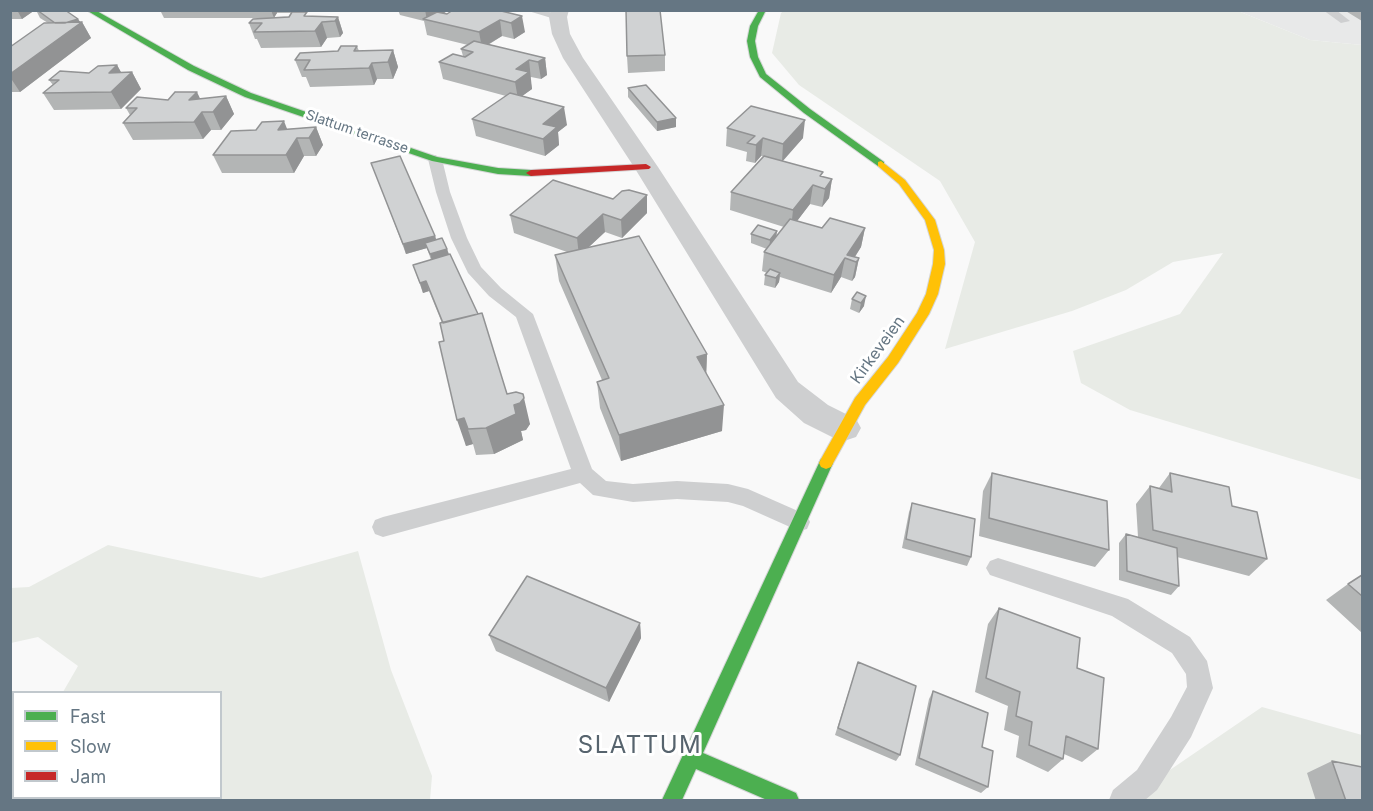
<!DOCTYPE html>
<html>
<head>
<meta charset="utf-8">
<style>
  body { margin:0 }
  #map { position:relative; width:1373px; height:811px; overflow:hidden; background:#f9f9f9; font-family:Inter,sans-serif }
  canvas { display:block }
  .frame { position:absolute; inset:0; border:12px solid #657683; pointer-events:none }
  .legend { position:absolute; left:12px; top:691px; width:210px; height:108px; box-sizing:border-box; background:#fff; border:2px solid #c1c8cd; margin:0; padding:8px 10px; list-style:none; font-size:18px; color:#657683 }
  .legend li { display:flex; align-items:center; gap:12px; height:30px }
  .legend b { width:30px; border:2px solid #c1c8cd }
</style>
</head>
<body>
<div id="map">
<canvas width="1373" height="811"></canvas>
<div class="frame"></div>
<ul class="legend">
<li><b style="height:8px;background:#4caf50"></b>Fast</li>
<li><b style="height:8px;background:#ffc107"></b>Slow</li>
<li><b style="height:8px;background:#c62828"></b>Jam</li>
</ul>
</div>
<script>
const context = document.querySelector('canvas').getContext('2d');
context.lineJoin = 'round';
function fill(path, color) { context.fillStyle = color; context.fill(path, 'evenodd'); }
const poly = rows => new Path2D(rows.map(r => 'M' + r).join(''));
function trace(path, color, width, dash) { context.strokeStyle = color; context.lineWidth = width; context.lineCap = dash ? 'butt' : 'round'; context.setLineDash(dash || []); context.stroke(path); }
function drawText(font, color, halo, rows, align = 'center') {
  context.font = font + ' Inter,sans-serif'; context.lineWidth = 6; context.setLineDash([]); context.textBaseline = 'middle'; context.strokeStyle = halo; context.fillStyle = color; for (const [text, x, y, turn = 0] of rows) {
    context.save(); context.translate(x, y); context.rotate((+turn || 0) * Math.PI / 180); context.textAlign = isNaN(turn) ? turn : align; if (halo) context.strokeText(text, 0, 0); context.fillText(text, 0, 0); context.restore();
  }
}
const built = poly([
  [1238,11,1362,11,1362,45,1310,40]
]);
const green = poly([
  [785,10,1238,11,1310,40,1362,45,1362,480,1130,410,1081,383,1073,351,1180,314,1223,253,1173,262,1126,290,1072,311,945,349,975,242,940,181,799,85,772,53,781,13],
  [108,545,261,578,358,551,391,670,432,776,430,800,11,800,11,778,13,773,14,798,220,798,220,692,63,692,78,666,38,637,11,643,11,588,29,587],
  [1262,707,1362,735,1362,800,1126,800]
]);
const lane = poly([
  [525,10,544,10,563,17,558,20,525,10],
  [1323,10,1336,10,1350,21,1341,23,1323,10],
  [435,155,442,159,450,192,467,238,481,267,501,288,533,314,592,469,606,481,633,484,677,481,728,484,748,489,807,515,810,522,807,529,799,531,743,506,728,502,677,499,633,502,593,495,580,483,383,537,375,534,372,527,375,520,383,517,571,469,516,317,489,296,468,273,451,238,436,192,428,159,435,155],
  [998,558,1128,599,1190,637,1207,661,1213,688,1209,697,1191,737,1157,790,1145,800,1109,800,1113,790,1137,770,1171,717,1187,687,1186,674,1172,653,1112,616,990,575,986,568,990,561,998,558]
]);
const street = poly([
  [551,10,569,10,567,17,570,34,583,58,658,167,798,382,828,405,856,419,861,428,856,437,844,441,832,437,804,423,776,398,634,167,563,58,552,34,549,17,551,10]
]);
const fast = poly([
  [86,10,95,10,194,66,251,93,437,157,498,168,531,170,536,173,531,176,498,174,432,161,245,97,188,70,86,10],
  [759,10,766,10,758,26,755,41,758,57,766,74,810,109,884,162,884,166,878,166,804,113,760,77,750,57,747,41,750,26,759,10],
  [826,457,831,459,833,463,703,753,796,793,799,800,767,800,696,769,682,800,662,800,819,463,821,459,826,457]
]);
const slow = poly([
  [881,161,905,180,935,220,944,250,945,264,938,294,929,314,898,363,865,405,831,467,826,469,821,467,819,463,821,459,855,398,888,357,917,313,926,294,933,264,934,250,925,220,899,184,878,166,878,162,881,161]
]);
const jam = poly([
  [646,164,651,167,649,169,531,176,526,173,531,170,646,164]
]);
const wall = poly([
  [10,10,35,10,22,19,10,19],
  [36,10,65,10,80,22,82,22,91,38,20,92,10,92,10,47,48,23,40,18],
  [160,10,293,10,291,13,277,13,274,17,309,16,338,17,343,33,340,37,327,38,321,47,261,48,257,39,255,39,249,23,265,18,164,18],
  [398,10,449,10,444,13,447,14,497,10,525,32,514,39,502,36,488,45,545,58,547,75,541,79,531,77,530,78,532,89,522,96,567,125,558,132,559,145,545,156,476,136,472,119,506,96,443,79,439,62,463,56,461,49,468,45,427,35,424,21,400,15],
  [1274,10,1295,10,1294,12,1277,12],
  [1344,10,1362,10,1362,21],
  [357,46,359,51,393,50,398,67,393,79,377,79,374,85,310,87,306,77,302,77,295,60,338,51],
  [665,55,665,71,628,73,627,56],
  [117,65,121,73,132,72,141,89,121,109,54,110,43,93,53,85,49,80,89,73],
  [628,88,676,118,676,127,657,131,628,97],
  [226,96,234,114,221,130,211,130,203,139,133,140,123,123,130,115,126,108,168,100,200,99],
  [316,127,323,145,316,156,304,156,294,173,222,173,213,155,287,129],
  [727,128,803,138,782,161,822,177,832,179,829,198,822,207,810,204,797,221,822,228,865,228,861,247,855,257,859,258,855,277,852,281,841,277,831,293,780,277,779,282,775,288,764,285,765,275,767,273,762,271,764,252,767,249,751,243,751,234,777,236,784,227,730,210,731,192,763,156,761,156,755,163,746,161,747,152,726,146],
  [375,172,435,236,436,240,447,249,507,394,530,424,526,430,521,431,523,440,494,454,476,455,473,444,466,446,444,341,442,323,429,291,423,293,413,265,431,260,427,248,406,254],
  [613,199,647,213,622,238,605,232,589,247,707,354,706,373,722,431,621,461,600,408,597,382,602,380,559,281,555,255,567,252,514,233,510,215],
  [857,292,864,306,859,313,850,309,852,299],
  [992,473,1109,550,1095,567,979,536,983,491],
  [1170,473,1232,506,1267,559,1249,576,1177,557,1179,586,1171,595,1119,580,1119,543,1126,534,1138,537,1136,504,1150,486,1159,488],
  [912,503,971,557,967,566,902,548,909,512],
  [1362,575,1362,633,1326,600,1348,584],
  [999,608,1077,668,1098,749,1082,762,1064,754,1063,759,1048,772,1016,757,1019,736,1004,730,1008,706,975,692,988,624],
  [640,623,641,638,609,702,496,651,489,635],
  [858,662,900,755,896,761,835,735],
  [933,691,982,747,988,787,981,793,915,765,929,699],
  [1332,761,1362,801,1316,801,1307,773]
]);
const shadedWall = poly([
  [17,10,35,10,22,19],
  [271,10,277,10,277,13,274,18],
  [425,10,449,10,431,21,427,20],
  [522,16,525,32,514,39,511,23],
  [338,17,343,33,340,37,335,21],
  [78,19,81,23,82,22,91,38,20,92,10,77,10,74,58,25],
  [500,20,502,36,482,48,479,32],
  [322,22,327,38,321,47,315,31],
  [393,50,398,67,393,79,388,62],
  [545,58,547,75,541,79,538,62],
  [529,60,532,89,518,99,515,82,516,69],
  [372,63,377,79,374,85,369,68],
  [117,65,125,79,132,72,141,89,121,109,111,92,109,73],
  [197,92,205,109,189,100],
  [226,96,234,114,221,130,213,112],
  [564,107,567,125,558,132,559,145,545,156,543,139,543,124],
  [202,112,211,130,203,139,194,122],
  [676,118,676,127,657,131,657,122],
  [805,120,803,138,782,162,783,144],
  [284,121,291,139,278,130],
  [316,127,323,145,316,156,309,138],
  [297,138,304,156,294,173,286,155],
  [763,138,761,156,755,163,756,145],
  [832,179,829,198,822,207,825,189],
  [813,185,810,204,791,229,793,210],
  [647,195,647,213,622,238,621,220],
  [603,214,605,232,579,256,577,238],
  [865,228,861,247,852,261,847,255],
  [777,231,776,241,769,250,770,240],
  [435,236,438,245,425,243,427,248,406,254,403,244],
  [447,249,450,259,433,264,430,254],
  [845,258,841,277,831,293,834,275],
  [859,258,855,277,852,281,856,262],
  [780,273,779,282,775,288,776,278],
  [426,281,429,291,423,293,420,283],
  [866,296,864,306,859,313,861,303],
  [707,354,706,381,697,357],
  [524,398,530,424,526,430,521,431,523,440,494,454,486,428,514,405],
  [724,405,722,431,621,461,619,435],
  [464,418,473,444,466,446,457,420],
  [640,623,641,638,609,702,606,688]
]);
const building = poly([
  [37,10,65,10,78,19,65,23,55,23,37,10],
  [453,10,497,10,522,16,511,23,500,20,479,32,423,19,437,12,447,14,453,10],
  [626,10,660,10,665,55,627,56,626,10],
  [292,12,307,12,304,16,338,17,335,21,322,22,315,31,254,32,262,23,249,23,253,19,289,17,292,12],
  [82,22,10,74,10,47,44,23,82,22],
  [474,41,545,58,538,62,529,60,516,69,529,72,515,82,439,62,453,54,465,57,473,52,461,49,474,41],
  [341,46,357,46,354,51,393,50,388,62,372,63,369,68,304,70,310,60,295,60,300,53,338,51,341,46],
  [117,65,109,73,132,72,111,92,43,93,59,80,49,80,60,71,89,73,98,66,117,65],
  [646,85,676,118,657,122,628,88,646,85],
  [175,92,197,92,189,100,226,96,213,112,202,112,194,122,123,123,137,108,126,108,137,97,168,100,175,92],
  [510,93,564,107,543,124,557,127,543,139,472,119,510,93],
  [751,106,805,120,783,144,763,138,756,145,747,143,755,136,727,128,751,106],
  [284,121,278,130,316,127,309,138,297,138,286,155,213,155,231,131,256,130,262,122,284,121],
  [400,156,435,236,403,244,371,163,400,156],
  [764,156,823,172,820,176,832,179,825,189,813,185,793,210,731,192,764,156],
  [553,180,613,199,622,191,629,190,647,195,621,220,603,214,577,238,510,215,553,180],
  [830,218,865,228,847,255,859,258,858,260,856,262,845,258,834,275,764,252,790,219,822,228,830,218],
  [758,225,777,231,770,240,751,234,758,225],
  [639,236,707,354,697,357,724,405,619,435,597,382,609,378,555,255,639,236],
  [442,238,447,249,430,254,425,243,442,238],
  [450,254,478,314,443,323,426,281,420,283,413,265,450,254],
  [770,269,780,273,776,278,765,275,770,269],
  [857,292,866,296,861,303,852,299,857,292],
  [482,313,507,394,516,392,523,394,524,398,520,403,514,405,516,414,486,428,468,429,464,418,457,420,439,342,444,341,440,323,482,313],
  [992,473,1107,501,1109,550,989,518,992,473],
  [1170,473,1229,487,1232,506,1257,512,1267,559,1153,530,1150,486,1172,492,1170,473],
  [912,503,975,519,971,557,906,539,912,503],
  [1126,534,1177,548,1179,586,1127,571,1126,534],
  [1362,575,1362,596,1348,584,1362,575],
  [527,576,640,623,606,688,489,635,527,576],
  [999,608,1080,638,1077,668,1104,678,1098,749,1066,736,1063,759,1029,745,1032,722,1016,716,1020,692,986,678,999,608],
  [858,662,916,686,900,755,838,728,858,662],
  [933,691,988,713,982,747,993,751,988,787,919,758,933,691],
  [1332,761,1362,767,1362,801,1346,801,1332,761]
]);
const farStreetnames = [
  ["Slattum terrasse",357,132,19]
];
const streetNames = [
  ["Kirkeveien",878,350,-54]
];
const nearQuarternames = [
  ["SLATTUM",640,746]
];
fill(built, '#e8e9e9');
fill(green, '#e8ebe6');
trace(fast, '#d5d6d7', 2);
trace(slow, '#d5d6d7', 2);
trace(jam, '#d5d6d7', 2);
fill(lane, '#cecfd0');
fill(street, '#cecfd0');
fill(fast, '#4caf50');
fill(slow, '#ffc107');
fill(jam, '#c62828');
fill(wall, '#b3b5b5');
fill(shadedWall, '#929394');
fill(building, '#d0d2d3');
trace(building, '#929394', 1.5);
drawText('14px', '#657683', '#fff', farStreetnames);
drawText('16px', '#657683', '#fff', streetNames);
context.letterSpacing = '1.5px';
drawText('24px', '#57646e', '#fff', nearQuarternames);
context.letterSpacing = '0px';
</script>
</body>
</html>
